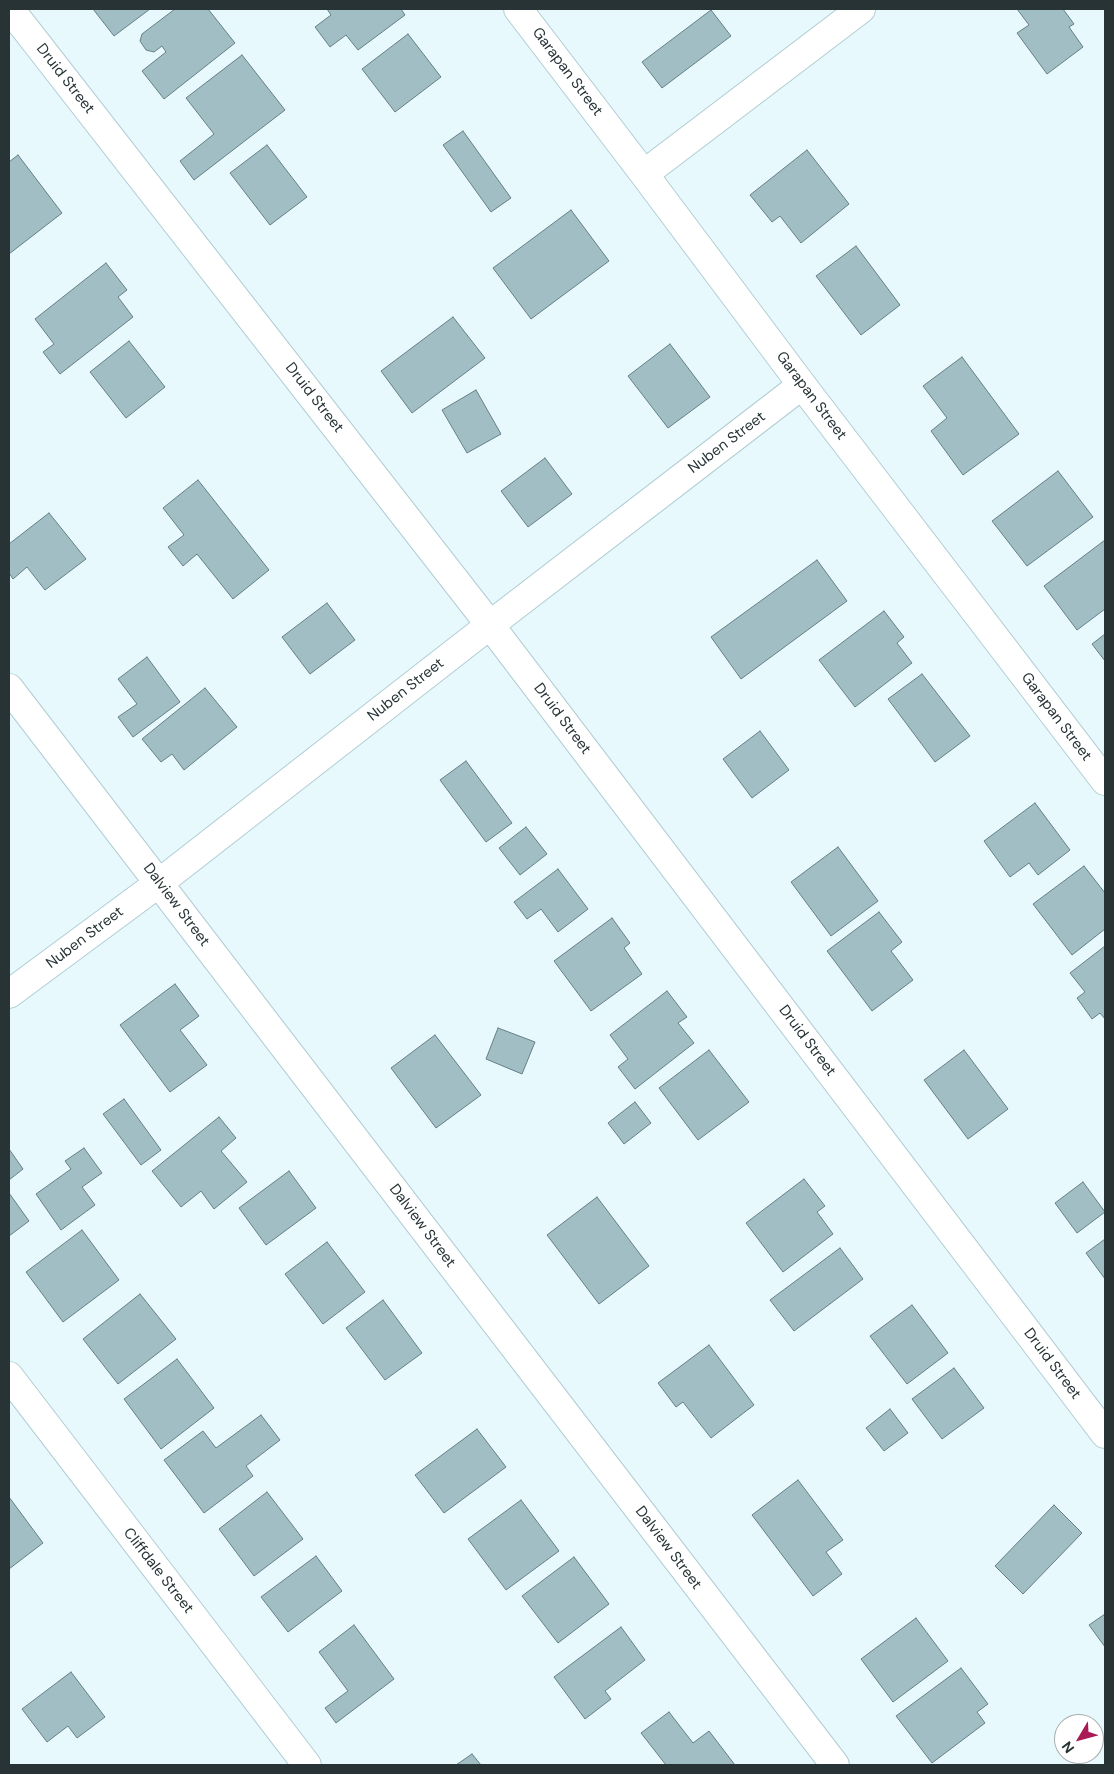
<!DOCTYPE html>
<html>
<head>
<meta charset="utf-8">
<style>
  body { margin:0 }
  #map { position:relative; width:1114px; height:1774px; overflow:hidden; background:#e7f9fd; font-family:"DM Sans",sans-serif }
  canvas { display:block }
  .frame { position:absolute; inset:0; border:10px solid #273335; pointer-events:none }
  .north { position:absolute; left:1054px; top:1714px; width:50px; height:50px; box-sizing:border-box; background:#fff; border:1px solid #a9adae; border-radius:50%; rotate:233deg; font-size:14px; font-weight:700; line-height:20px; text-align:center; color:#273335 }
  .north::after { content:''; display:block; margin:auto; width:18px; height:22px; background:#aa1a54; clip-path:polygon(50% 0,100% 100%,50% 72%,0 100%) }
</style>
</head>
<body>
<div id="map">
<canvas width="1114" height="1774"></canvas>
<div class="frame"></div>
<div class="north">N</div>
</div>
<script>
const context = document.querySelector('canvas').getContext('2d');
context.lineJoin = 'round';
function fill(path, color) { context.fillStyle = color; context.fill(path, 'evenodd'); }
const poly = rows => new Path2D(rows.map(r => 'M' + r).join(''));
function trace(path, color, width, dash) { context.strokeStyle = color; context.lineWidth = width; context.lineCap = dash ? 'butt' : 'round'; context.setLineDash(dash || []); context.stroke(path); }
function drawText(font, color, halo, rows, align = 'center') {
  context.font = font + ' "DM Sans",sans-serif'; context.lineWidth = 4.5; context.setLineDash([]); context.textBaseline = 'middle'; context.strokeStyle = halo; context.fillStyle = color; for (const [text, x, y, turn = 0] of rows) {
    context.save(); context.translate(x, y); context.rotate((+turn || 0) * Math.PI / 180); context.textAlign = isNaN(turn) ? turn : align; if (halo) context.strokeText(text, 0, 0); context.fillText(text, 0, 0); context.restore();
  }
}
const building = poly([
  [93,9,150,9,114,36,93,9],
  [175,9,208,9,235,43,164,99,142,71,166,52,162,46,154,52,146,50,140,41,142,34,175,9],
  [327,9,401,9,405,15,358,50,346,35,330,47,315,27,331,15,327,9],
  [1017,9,1063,9,1074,24,1069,27,1083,47,1047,74,1017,33,1029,25,1017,9],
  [711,10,731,36,662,88,642,62,711,10],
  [408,34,441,77,395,112,362,69,408,34],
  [242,55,285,110,194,180,180,161,214,134,186,98,242,55],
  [463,131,511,198,491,212,443,145,463,131],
  [267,145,307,197,270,225,230,173,267,145],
  [807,150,849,204,801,243,780,216,772,222,750,195,807,150],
  [18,155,62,213,9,254,9,162,18,155],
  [571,210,609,261,531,319,493,268,571,210],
  [856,246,900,305,861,335,816,276,856,246],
  [106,263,127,290,118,297,133,317,60,374,43,352,54,344,35,319,106,263],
  [453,317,485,358,412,413,381,371,453,317],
  [129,341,165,387,126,418,90,372,129,341],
  [670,344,710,397,668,428,628,376,670,344],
  [962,357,1019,434,963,475,931,431,947,418,923,386,962,357],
  [476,390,501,434,467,453,442,410,476,390],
  [545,458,572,494,528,527,501,491,545,458],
  [1058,471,1093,517,1027,566,992,521,1058,471],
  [198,480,269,570,233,599,197,554,183,566,168,547,184,535,163,508,198,480],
  [49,513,86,559,45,590,27,567,13,579,9,573,9,544,49,513],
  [1105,540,1105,609,1077,630,1044,586,1105,540],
  [817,560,847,601,741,679,711,637,817,560],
  [327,603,355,640,310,674,282,637,327,603],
  [884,611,904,637,897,643,912,663,855,707,819,660,884,611],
  [1105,634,1105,661,1092,644,1105,634],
  [147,657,180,702,133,737,118,717,137,704,118,679,147,657],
  [922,674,970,736,935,762,888,699,922,674],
  [205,688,237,727,184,770,172,754,161,762,142,739,205,688],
  [760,731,789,770,752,798,723,759,760,731],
  [466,761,512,823,486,842,440,780,466,761],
  [1035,803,1070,850,1038,875,1029,863,1010,877,984,841,1035,803],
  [526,827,547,854,520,875,499,848,526,827],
  [838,847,878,901,831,936,791,882,838,847],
  [1084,866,1105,893,1105,929,1072,955,1033,904,1084,866],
  [558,869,588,909,558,932,541,909,527,919,514,902,558,869],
  [879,912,902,942,891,951,913,980,872,1011,827,951,879,912],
  [612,918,630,943,624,948,642,974,591,1011,554,961,612,918],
  [1105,946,1105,1019,1100,1013,1092,1019,1077,998,1085,992,1070,973,1105,946],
  [175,984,199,1016,180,1030,207,1065,170,1092,120,1025,175,984],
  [667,991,687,1017,678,1023,694,1043,635,1089,618,1067,628,1059,610,1035,667,991],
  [498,1028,535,1042,522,1074,486,1059,498,1028],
  [435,1035,481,1095,436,1128,391,1068,435,1035],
  [709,1050,749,1102,698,1140,659,1088,709,1050],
  [964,1050,1008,1109,968,1139,924,1080,964,1050],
  [124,1099,161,1150,141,1165,103,1114,124,1099],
  [635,1102,651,1123,624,1144,608,1123,635,1102],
  [219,1117,236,1138,221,1151,247,1182,214,1209,201,1191,181,1207,152,1171,219,1117],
  [84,1148,102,1173,82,1187,95,1205,61,1230,36,1194,71,1169,65,1161,84,1148],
  [9,1149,23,1169,9,1180,9,1149],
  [289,1171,316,1208,266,1245,239,1208,289,1171],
  [804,1179,825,1206,817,1212,833,1234,783,1272,746,1223,804,1179],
  [1083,1182,1105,1212,1077,1233,1055,1203,1083,1182],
  [9,1193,29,1221,9,1236,9,1193],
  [597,1197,649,1266,599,1304,547,1235,597,1197],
  [82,1230,119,1280,63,1322,26,1272,82,1230],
  [1105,1239,1105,1279,1086,1253,1105,1239],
  [327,1242,365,1292,323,1324,285,1274,327,1242],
  [840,1248,863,1279,794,1331,770,1300,840,1248],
  [140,1294,176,1339,118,1384,83,1339,140,1294],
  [383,1300,422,1353,385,1380,346,1328,383,1300],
  [912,1305,948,1353,907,1384,870,1336,912,1305],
  [709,1345,754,1405,711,1438,683,1402,676,1407,658,1383,709,1345],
  [177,1359,214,1408,161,1449,124,1399,177,1359],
  [954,1368,984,1408,942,1439,912,1399,954,1368],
  [890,1409,908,1433,884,1451,866,1428,890,1409],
  [261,1415,280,1440,246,1466,253,1476,204,1513,164,1460,203,1431,216,1448,261,1415],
  [477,1429,506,1467,444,1513,415,1475,477,1429],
  [798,1480,843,1540,826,1552,842,1574,813,1596,752,1515,798,1480],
  [267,1492,303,1539,254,1576,219,1529,267,1492],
  [9,1497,43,1543,9,1569,9,1497],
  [521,1500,559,1551,506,1590,468,1539,521,1500],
  [1054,1505,1082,1533,1023,1594,995,1566,1054,1505],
  [316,1556,342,1591,288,1632,261,1597,316,1556],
  [574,1557,609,1604,558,1643,522,1596,574,1557],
  [1105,1614,1105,1647,1089,1625,1105,1614],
  [916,1618,948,1661,893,1702,861,1659,916,1618],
  [354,1625,394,1679,336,1723,325,1708,348,1691,319,1652,354,1625],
  [621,1627,645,1660,605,1691,611,1699,585,1719,554,1677,621,1627],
  [961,1668,988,1704,977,1712,985,1723,932,1763,896,1716,961,1668],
  [71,1672,105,1717,77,1738,68,1726,47,1742,22,1709,71,1672],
  [669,1712,693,1743,709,1731,735,1765,666,1765,641,1733,669,1712],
  [472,1754,481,1765,456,1765,472,1754]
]);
const minor = poly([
  [10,9,490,625,1105,1434],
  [518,9,644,174,802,385,1105,781],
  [644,174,861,9],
  [9,688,835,1765],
  [9,994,159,883,490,625,802,385],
  [9,1376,307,1765]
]);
const streetNames = [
  ["Garapan Street",567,72,53],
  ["Druid Street",65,79,52],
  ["Garapan Street",811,396,53],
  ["Druid Street",314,398,52],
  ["Nuben Street",727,443,-37],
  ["Nuben Street",406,690,-38],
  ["Garapan Street",1056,717,53],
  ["Druid Street",562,719,53],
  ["Dalview Street",176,905,53],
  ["Nuben Street",85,938,-37],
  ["Druid Street",807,1041,53],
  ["Dalview Street",422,1226,53],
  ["Druid Street",1052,1364,53],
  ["Dalview Street",668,1548,53],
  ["Cliffdale Street",158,1571,52]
];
fill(building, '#a1bec5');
trace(building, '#647f86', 1);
trace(minor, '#b0cdd4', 30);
trace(minor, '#fff', 28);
drawText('15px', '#273335', '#fff', streetNames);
</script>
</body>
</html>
